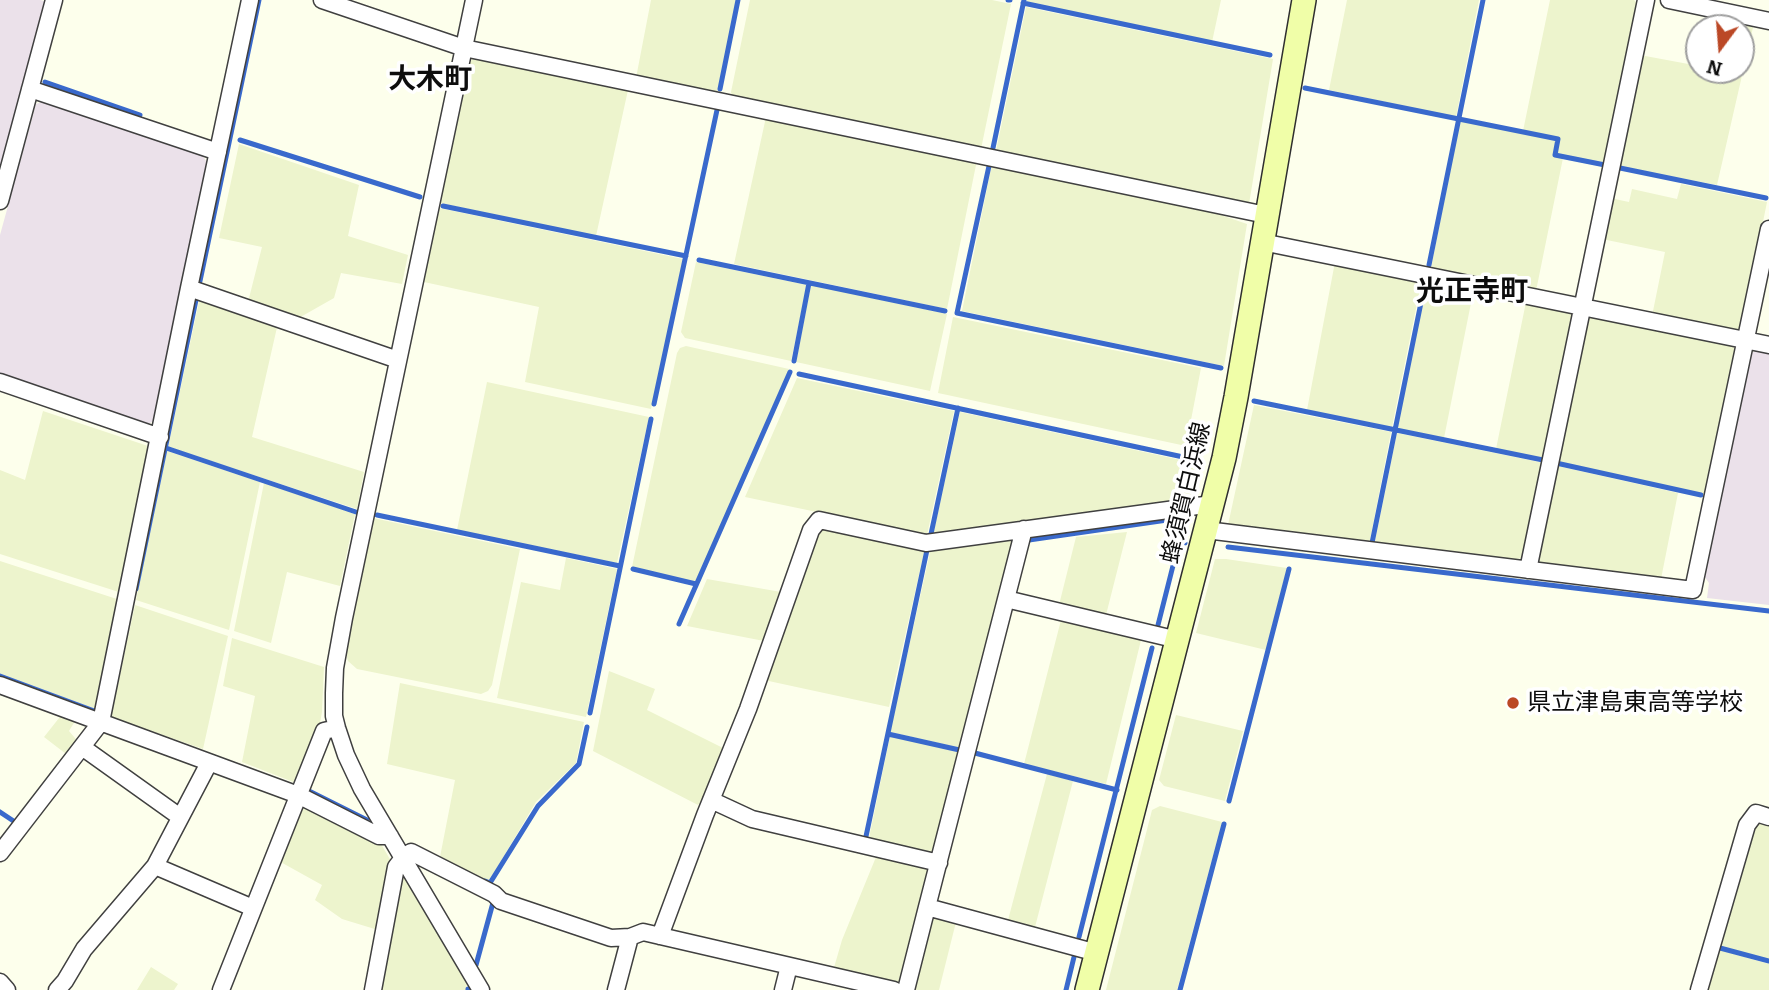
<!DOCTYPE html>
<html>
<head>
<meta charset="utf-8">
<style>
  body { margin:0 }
  #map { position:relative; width:1769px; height:990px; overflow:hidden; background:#fdffec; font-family:Bitter,serif }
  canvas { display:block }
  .north { position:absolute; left:1685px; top:14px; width:70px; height:70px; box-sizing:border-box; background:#fff; border:2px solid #9e9e9e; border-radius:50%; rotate:196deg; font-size:19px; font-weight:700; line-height:28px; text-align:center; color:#0d0d0d }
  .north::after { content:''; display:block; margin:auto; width:24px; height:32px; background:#bb4826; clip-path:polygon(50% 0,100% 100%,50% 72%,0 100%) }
</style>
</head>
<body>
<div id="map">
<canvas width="1769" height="990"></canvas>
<div class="north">N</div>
</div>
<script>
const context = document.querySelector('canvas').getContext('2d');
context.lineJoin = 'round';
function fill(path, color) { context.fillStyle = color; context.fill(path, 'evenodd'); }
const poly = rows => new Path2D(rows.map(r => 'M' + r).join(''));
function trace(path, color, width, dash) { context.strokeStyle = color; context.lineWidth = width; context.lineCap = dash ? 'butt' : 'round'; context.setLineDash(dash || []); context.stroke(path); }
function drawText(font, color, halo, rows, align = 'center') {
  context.font = font + ' Bitter,"Noto Sans JP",serif'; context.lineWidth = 7; context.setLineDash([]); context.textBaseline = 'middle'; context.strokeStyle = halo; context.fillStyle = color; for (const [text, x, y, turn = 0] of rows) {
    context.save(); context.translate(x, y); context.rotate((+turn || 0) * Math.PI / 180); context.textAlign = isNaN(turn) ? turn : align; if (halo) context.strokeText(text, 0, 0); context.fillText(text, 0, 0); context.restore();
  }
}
const industrial = poly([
  [0,0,40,0,48,2,0,177],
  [44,101,203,156,208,164,154,421,146,425,0,375,0,235,36,104],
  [1756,351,1769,354,1769,605,1707,598,1709,583,1704,576,1749,354]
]);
const farmland = poly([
  [651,0,737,0,717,93,636,78],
  [750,0,992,0,1011,4,981,149,732,97,731,92],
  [1027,0,1221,0,1212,42,1027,2],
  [1347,0,1479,0,1456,117,1329,90],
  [1550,0,1634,0,1641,7,1607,164,1557,154,1560,138,1523,131],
  [1026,7,1273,59,1249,204,996,151],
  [1712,15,1754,23,1717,185,1617,166,1640,55,1699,66,1699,70,1741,70,1741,28,1709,28],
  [474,58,628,90,596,236,440,203,470,61],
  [766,117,977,160,947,309,734,264],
  [1460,121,1556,140,1554,156,1563,158,1536,291,1431,268],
  [239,144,359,185,348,236,408,255,402,284,341,273,334,298,297,319,248,302,262,247,219,238],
  [992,164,1209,211,1247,224,1224,366,962,311],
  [1681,184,1767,202,1742,326,1736,333,1652,316,1665,252,1602,239,1610,198,1629,202,1632,189,1677,199],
  [439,208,683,259,651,409,525,382,539,307,424,282],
  [696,262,807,285,791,361,685,338,681,332],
  [1335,262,1422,279,1392,427,1307,410],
  [1427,282,1473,293,1444,438,1397,429],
  [811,285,947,314,930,391,796,362],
  [200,297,278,323,252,437,364,472,357,509,168,447],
  [1526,302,1572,313,1575,317,1547,460,1496,449],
  [1587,316,1592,316,1733,345,1735,351,1705,494,1554,461],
  [953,317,1201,368,1186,446,938,393],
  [686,346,789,369,696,582,632,567,677,353,680,348],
  [797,378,954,411,927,535,745,497],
  [487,382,649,417,617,563,457,530],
  [1254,405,1391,432,1369,545,1228,525],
  [43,411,154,448,125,594,0,554,0,470,25,480],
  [960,412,1204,465,1196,499,933,535],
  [1397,433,1544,463,1526,554,1522,558,1505,561,1374,546],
  [167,451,260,482,229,630,136,600],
  [1553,465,1678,493,1661,579,1542,564,1537,561],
  [264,483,355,514,340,586,287,572,271,643,234,631],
  [373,518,520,549,492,685,488,691,481,694,357,669,348,661,346,653],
  [832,527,925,548,889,707,764,680,815,537,822,530],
  [1127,532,1106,615,1059,605,1076,537],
  [1011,538,1015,547,965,749,890,732,931,548],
  [566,558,617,569,586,717,497,698,521,582,560,590],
  [1215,559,1226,559,1287,568,1266,650,1196,633],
  [0,561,123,601,101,711,0,674],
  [707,579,781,592,764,641,687,626],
  [135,605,228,636,203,749,111,717],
  [1061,620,1141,640,1106,784,1024,764],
  [232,638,324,667,322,712,320,723,296,783,242,762,255,696,223,686],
  [609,671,655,689,647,710,725,749,705,800,698,805,593,751],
  [400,683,584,722,576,763,536,802,489,881,440,857,455,780,387,764],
  [63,713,77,718,69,731,80,744,70,757,44,737],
  [1176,715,1243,731,1225,801,1164,786,1159,780],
  [890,736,964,753,938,852,929,857,868,843],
  [1047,774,1073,781,1035,927,1008,920],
  [301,804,381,844,391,861,378,930,342,919,315,900,322,885,277,860],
  [1160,806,1222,822,1177,990,1106,990,1152,810],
  [1760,822,1769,822,1769,960,1717,945,1754,827],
  [876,857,933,871,905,980,896,986,833,971,842,940],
  [403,873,467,984,466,990,378,990,399,875],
  [935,917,956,922,939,990,911,990,927,923],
  [1716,949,1769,964,1769,990,1704,990],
  [151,967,178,984,174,990,137,990]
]);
const stream = poly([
  [1008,0,1010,0],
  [1023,3,1270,55],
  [45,82,140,115],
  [1305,88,1558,139,1555,155,1605,165],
  [720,89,738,0],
  [240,140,420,197],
  [993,148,1024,0],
  [989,166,957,313,1221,368],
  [1620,168,1766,198],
  [443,206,686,256],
  [699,260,945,311],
  [1429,265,1483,0],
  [200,281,259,0],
  [794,361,809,283],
  [799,374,1197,460],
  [1254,401,1543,460],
  [654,404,717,110],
  [166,448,356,512],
  [1556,463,1701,495],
  [377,515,620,566],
  [931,534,958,408],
  [1029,540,1181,518],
  [1372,543,1425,283],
  [1228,547,1769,611],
  [633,569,696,584],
  [136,589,196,300],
  [679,624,790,372],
  [1158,625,1179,542,1185,543],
  [0,676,97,712],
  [590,713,651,419],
  [888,734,964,751],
  [971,752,1117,790],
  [309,791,367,820],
  [1229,801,1289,569],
  [0,812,18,824],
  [865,841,927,550],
  [485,881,490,883,538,806,579,764,587,727],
  [1079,937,1152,648],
  [1720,948,1769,961],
  [476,965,494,899],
  [468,990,468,989],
  [1066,990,1074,957],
  [1180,990,1224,824]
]);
const street = poly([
  [322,0,464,48,1266,215],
  [474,0,344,618,335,668,334,693,334,716,337,728,346,755,362,789,481,990],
  [1669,0,1769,21],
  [30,89,218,152],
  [0,201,54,0],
  [1262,242,1769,345],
  [189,288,398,360],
  [0,382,160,437],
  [1206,530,1693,590,1769,229],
  [1528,570,1646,0],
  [1006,599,1178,640],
  [0,685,298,795,379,836,390,836],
  [82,747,180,817],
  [711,800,752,819,939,863],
  [0,853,101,722,189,288,250,0],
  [155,866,253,908],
  [927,907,1024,529],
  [660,936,705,815,748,709,811,530,819,520,926,543,1212,504],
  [0,982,7,990],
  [57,990,65,981,84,949,155,866,209,763],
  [221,990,324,731,337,728],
  [373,990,396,867,403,858,411,852,494,894,501,901,611,938,630,937,643,932,894,990],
  [616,990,630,937],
  [783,990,789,966],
  [906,990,927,907,1097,953],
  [1699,990,1747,825,1756,813,1769,817]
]);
const secondary = poly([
  [1087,990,1224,458,1236,397,1304,0]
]);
const markers = [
  [1513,703,7,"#bb4826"]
];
const streetNames = [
  ["蜂須賀白浜線",1187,493,-77]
];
const poiNames = [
  ["県立津島東高等学校",1527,703]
];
const quarterNames = [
  ["大木町",430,80],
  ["光正寺町",1472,292]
];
fill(industrial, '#ebe1ea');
fill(farmland, '#edf4cd');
trace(stream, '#3969cc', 5);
trace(street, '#404040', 19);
trace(secondary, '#2f2f2f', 26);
trace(street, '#fff', 16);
trace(secondary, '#f0fea8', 23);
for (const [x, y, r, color] of markers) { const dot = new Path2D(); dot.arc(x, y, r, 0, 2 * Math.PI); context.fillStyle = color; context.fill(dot); trace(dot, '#fff', 2.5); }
drawText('24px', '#0d0d0d', '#fff', streetNames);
drawText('24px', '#0d0d0d', '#fff', poiNames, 'left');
drawText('bold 28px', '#0d0d0d', '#fff', quarterNames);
</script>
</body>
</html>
